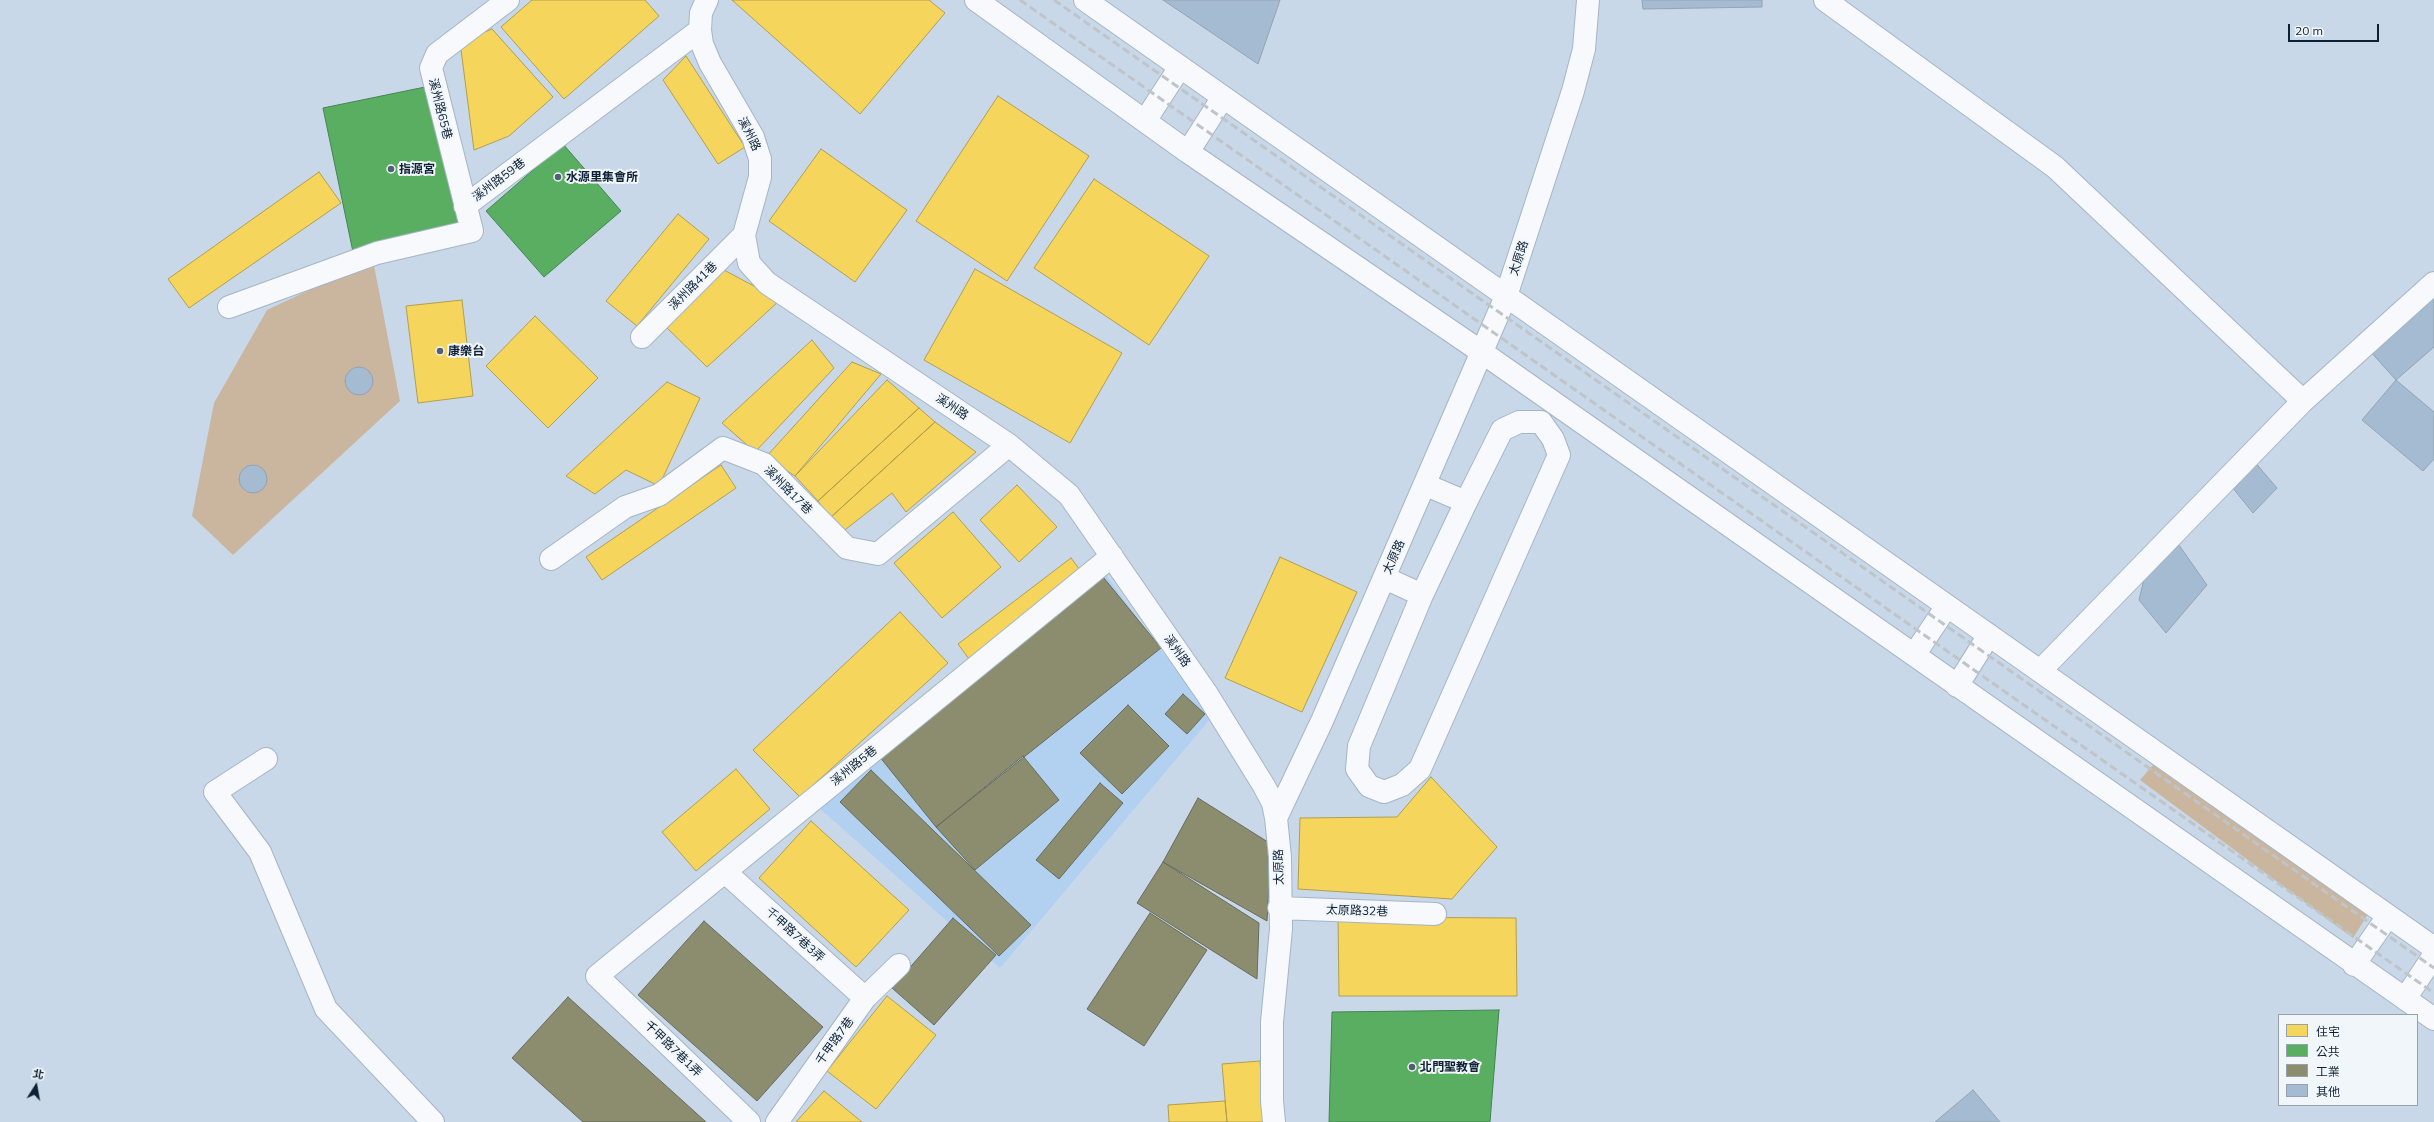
<!DOCTYPE html>
<html>
<head>
<meta charset="utf-8">
<style>
  body { margin:0 }
  #map { position:relative; width:2434px; height:1122px; overflow:hidden; background:#c8d8e8; font-family:Mulish,"Noto Sans TC",sans-serif }
  canvas { display:block }
  .legend { position:absolute; left:2278px; top:1014px; width:140px; height:92px; box-sizing:border-box; background:#f1f6fb; border:1px solid #96a1ab; margin:0; padding:5px 7px; list-style:none; font-size:12px; color:#0e2134 }
  .legend li { display:flex; align-items:center; gap:8px; height:20px }
  .legend b { width:20px; border:1px solid #96a1ab }
  .north { position:absolute; left:16px; top:1066px; width:40px; height:40px; -webkit-text-stroke:3px #f1f6fb; paint-order:stroke; rotate:11deg; font-size:11px; font-weight:700; line-height:16px; text-align:center; color:#0e2134 }
  .north::after { content:''; display:block; margin:auto; width:14px; height:18px; background:#0e2134; clip-path:polygon(50% 0,100% 100%,50% 72%,0 100%) }
  .scale { position:absolute; left:2288px; top:24px; width:91px; height:18px; box-sizing:border-box; border:2px solid #0e2134; border-top:0; padding-left:5px; font-size:12px; line-height:14px; white-space:nowrap; color:#0e2134; -webkit-text-stroke:3px #f1f6fb; paint-order:stroke }
</style>
</head>
<body>
<div id="map">
<canvas width="2434" height="1122"></canvas>
<ul class="legend">
<li><b style="height:11px;background:#f6d55c"></b>住宅</li>
<li><b style="height:11px;background:#5aae61"></b>公共</li>
<li><b style="height:11px;background:#8c8c6e"></b>工業</li>
<li><b style="height:11px;background:#a4bbd2"></b>其他</li>
</ul>
<div class="north">北</div>
<div class="scale">20 m</div>
</div>
<script>
const context = document.querySelector('canvas').getContext('2d');
context.lineJoin = 'round';
function fill(path, color) { context.fillStyle = color; context.fill(path, 'evenodd'); }
const poly = rows => new Path2D(rows.map(r => 'M' + r).join(''));
function trace(path, color, width, dash) { context.strokeStyle = color; context.lineWidth = width; context.lineCap = dash ? 'butt' : 'round'; context.setLineDash(dash || []); context.stroke(path); }
function drawText(font, color, halo, rows, align = 'center') {
  context.font = font + ' Mulish,"Noto Sans TC",sans-serif'; context.lineWidth = 4; context.setLineDash([]); context.textBaseline = 'middle'; context.strokeStyle = halo; context.fillStyle = color; for (const [text, x, y, turn = 0] of rows) {
    context.save(); context.translate(x, y); context.rotate((+turn || 0) * Math.PI / 180); context.textAlign = isNaN(turn) ? turn : align; if (halo) context.strokeText(text, 0, 0); context.fillText(text, 0, 0); context.restore();
  }
}
const built = poly([
  [1101,568,1211,718,1000,968,818,807]
]);
const green = poly([
  [373,260,400,401,233,555,192,516,214,403,267,310],
  [2153,765,2370,911,2353,938,2140,780]
]);
const homes = poly([
  [532,0,645,0,659,16,564,99,501,27,532,0],
  [732,0,929,0,945,13,860,114,732,0],
  [492,29,553,97,509,136,474,150,460,42,492,29],
  [686,56,745,147,718,164,663,80,686,56],
  [998,96,1089,156,1007,281,916,221,998,96],
  [821,149,907,210,855,282,769,221,821,149],
  [319,172,341,203,189,308,168,279,319,172],
  [1094,179,1209,256,1149,345,1034,268,1094,179],
  [678,214,709,239,637,326,606,301,678,214],
  [975,269,1122,353,1070,443,924,360,975,269],
  [724,270,780,300,707,367,663,324,724,270],
  [462,300,473,396,418,403,406,306,462,300],
  [535,316,598,378,548,428,486,366,535,316],
  [812,340,834,368,755,452,722,423,812,340],
  [852,362,881,374,795,476,766,457,852,362],
  [887,380,919,408,818,501,795,476,887,380],
  [667,382,700,398,659,486,626,470,595,494,566,476,667,382],
  [919,408,935,422,830,518,818,501,919,408],
  [935,422,976,452,906,512,892,493,841,533,830,518,935,422],
  [721,465,736,488,602,580,586,557,721,465],
  [1017,485,1057,527,1019,562,980,520,1017,485],
  [953,512,1001,567,942,618,894,563,953,512],
  [1280,557,1357,592,1302,712,1225,678,1280,557],
  [1071,558,1083,574,969,659,958,644,1071,558],
  [900,612,948,663,800,797,753,750,900,612],
  [736,769,770,809,696,871,662,832,736,769],
  [1431,777,1497,847,1452,899,1298,889,1300,818,1397,817,1431,777],
  [811,821,909,910,856,967,759,878,811,821],
  [1338,917,1516,918,1517,996,1339,996,1338,917],
  [887,996,936,1035,876,1109,827,1071,887,996],
  [1260,1061,1264,1122,1227,1122,1222,1064,1260,1061],
  [824,1091,862,1122,796,1122,824,1091],
  [1225,1101,1227,1122,1169,1122,1168,1105,1225,1101]
]);
const public = poly([
  [430,86,460,231,353,252,323,108,430,86],
  [563,144,621,211,544,277,486,211,563,144],
  [1499,1010,1490,1122,1329,1122,1332,1012,1499,1010]
]);
const industry = poly([
  [1099,572,1161,648,936,827,875,751,1099,572],
  [1183,694,1205,714,1187,734,1165,714,1183,694],
  [1128,705,1169,746,1122,794,1080,753,1128,705],
  [1023,756,1059,800,975,870,936,827,1023,756],
  [871,770,1031,925,999,956,840,802,871,770],
  [1100,783,1123,803,1059,879,1036,860,1100,783],
  [1198,798,1271,844,1267,921,1163,862,1198,798],
  [1163,862,1259,923,1257,979,1137,903,1163,862],
  [1150,913,1207,950,1144,1046,1087,1009,1150,913],
  [953,918,996,955,934,1025,892,988,953,918],
  [704,921,823,1027,757,1101,638,995,704,921],
  [568,997,706,1122,583,1122,512,1058,568,997]
]);
const building = poly([
  [1163,0,1280,0,1258,64,1163,0],
  [1642,0,1762,0,1762,7,1643,9,1642,0],
  [2434,293,2434,347,2396,380,2369,350,2434,293],
  '345 381a14 14 0 1 1 28 0a14 14 0 1 1-28 0Z',
  [2396,380,2434,412,2434,459,2423,471,2362,420,2396,380],
  [2253,460,2277,488,2253,513,2232,487,2253,460],
  '239 479a14 14 0 1 1 28 0a14 14 0 1 1-28 0Z',
  [2174,538,2207,585,2166,633,2139,600,2147,567,2174,538],
  [1973,1090,2000,1122,1935,1122,1973,1090]
]);
const minor = poly([
  [707,0,701,13,700,30,702,44,710,63,753,137,760,159,760,177,744,235,749,263,767,283,1009,445,1069,495,1207,694,1264,786,1273,803,1276,818],
  [976,0,1188,152,1483,353,2434,1019],
  [1085,0,2434,948],
  [1825,0,2055,167,2303,401],
  [1145,121,1180,67],
  [1188,152,1223,97],
  [465,206,700,30],
  [229,307,377,253,472,231,431,68,437,54,508,0],
  [642,337,744,235],
  [551,559,625,507,659,495,723,448,764,464,847,548,878,554,1009,445],
  [1385,578,1422,595,1359,746,1357,769,1369,786,1384,792,1402,785,1420,769,1559,455,1553,439,1541,422,1519,422,1502,430,1466,502,1426,485],
  [1422,595,1466,502],
  [1914,655,1947,606],
  [2041,670,2303,401,2434,283],
  [1957,686,1989,635],
  [266,759,215,792,260,852,326,1009,433,1122],
  [725,872,865,998],
  [1279,908,1435,914],
  [2354,965,2388,916],
  [2405,999,2434,955],
  [749,1122,597,976,1112,556],
  [777,1122,865,998,899,965],
  [1274,1122,1272,1101,1272,1022,1281,929,1280,857,1276,818,1322,721,1506,296,1573,91,1584,49,1588,0]
]);
const rail = poly([
  [1020,0,2434,993],
  [1054,0,2434,968]
]);
const markers = [
  [391,169,4,"#4f6173"],
  [558,177,4,"#4f6173"],
  [440,351,4,"#4f6173"],
  [1412,1067,4,"#4f6173"]
];
const streetNames = [
  ["溪州路65巷",440,109,76],
  ["溪州路",749,134,64],
  ["溪州路59巷",499,180,-37],
  ["太原路",1519,258,-72],
  ["溪州路41巷",693,286,-45],
  ["溪州路",952,407,34],
  ["溪州路17巷",788,490,45],
  ["太原路",1394,557,-66],
  ["溪州路",1177,651,55],
  ["溪州路5巷",854,766,-39],
  ["太原路",1279,867,-91],
  ["太原路32巷",1357,911,2],
  ["千甲路7巷3弄",795,935,42],
  ["千甲路7巷",835,1041,-54],
  ["千甲路7巷1弄",673,1049,44]
];
const poiNames = [
  ["指源宮",399,169],
  ["水源里集會所",566,177],
  ["康樂台",448,351],
  ["北門聖教會",1420,1067]
];
fill(built, '#b2d1f1');
fill(green, '#cab69f');
fill(homes, '#f6d55c');
trace(homes, '#b09f50', 1);
fill(public, '#5aae61');
trace(public, '#438454', 1);
fill(industry, '#8c8c6e');
trace(industry, '#666c5d', 1);
fill(building, '#a4bbd2');
trace(building, '#93a3b3', 1);
trace(minor, '#a4b5c6', 24);
trace(minor, '#f7f9fc', 22);
trace(rail, '#bfc4c9', 3, [8, 4]);
for (const [x, y, r, color] of markers) { const dot = new Path2D(); dot.arc(x, y, r, 0, 2 * Math.PI); context.fillStyle = color; context.fill(dot); trace(dot, '#f1f6fb', 1.5); }
drawText('12px', '#0e2134', '#f1f6fb', streetNames);
drawText('bold 12px', '#0e2134', '#f1f6fb', poiNames, 'left');
</script>
</body>
</html>
